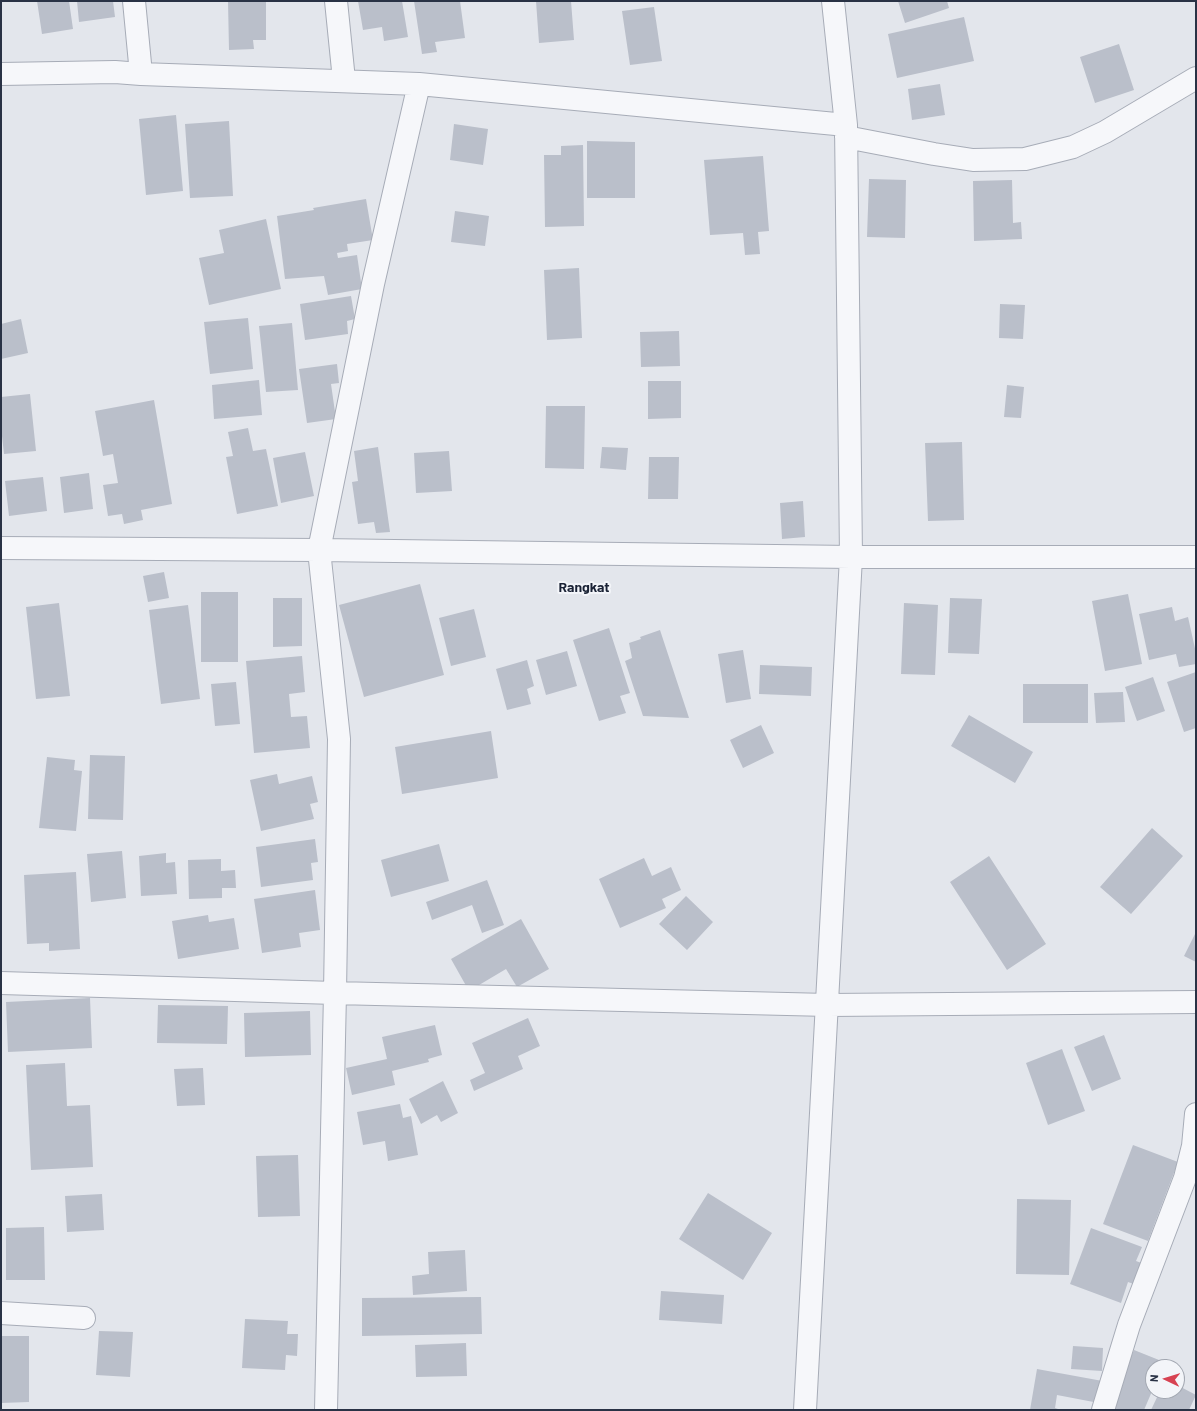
<!DOCTYPE html>
<html>
<head>
<meta charset="utf-8">
<style>
  body { margin:0 }
  #map { position:relative; width:1197px; height:1411px; overflow:hidden; background:#e3e6ec; font-family:Barlow,sans-serif }
  canvas { display:block }
  .frame { position:absolute; inset:0; border:2px solid #293245; pointer-events:none }
  .north { position:absolute; left:1145px; top:1359px; width:40px; height:40px; box-sizing:border-box; background:#f3f5f9; border:1px solid #a2a7b1; border-radius:50%; rotate:274deg; font-size:11px; font-weight:700; line-height:16px; text-align:center; color:#293245 }
  .north::after { content:''; display:block; margin:auto; width:14px; height:18px; background:#d74252; clip-path:polygon(50% 0,100% 100%,50% 72%,0 100%) }
</style>
</head>
<body>
<div id="map">
<canvas width="1197" height="1411"></canvas>
<div class="frame"></div>
<div class="north">N</div>
</div>
<script>
const context = document.querySelector('canvas').getContext('2d');
context.lineJoin = 'round';
function fill(path, color) { context.fillStyle = color; context.fill(path, 'evenodd'); }
const poly = rows => new Path2D(rows.map(r => 'M' + r).join(''));
function trace(path, color, width, dash) { context.strokeStyle = color; context.lineWidth = width; context.lineCap = dash ? 'butt' : 'round'; context.setLineDash(dash || []); context.stroke(path); }
function drawText(font, color, halo, rows, align = 'center') {
  context.font = font + ' Barlow,sans-serif'; context.lineWidth = 4; context.setLineDash([]); context.textBaseline = 'middle'; context.strokeStyle = halo; context.fillStyle = color; for (const [text, x, y, turn = 0] of rows) {
    context.save(); context.translate(x, y); context.rotate((+turn || 0) * Math.PI / 180); context.textAlign = isNaN(turn) ? turn : align; if (halo) context.strokeText(text, 0, 0); context.fillText(text, 0, 0); context.restore();
  }
}
const building = poly([
  [37,1,69,1,73,29,42,34],
  [77,1,113,1,115,17,79,22],
  [228,1,266,1,266,40,253,40,254,49,229,50],
  [358,1,402,1,408,37,384,41,382,27,363,30],
  [414,1,460,1,465,38,435,42,437,52,422,54],
  [536,1,571,1,574,40,539,43],
  [898,1,947,1,949,8,905,23],
  [654,7,662,61,630,65,622,11],
  [964,17,974,61,897,78,888,34],
  [1119,44,1134,90,1095,103,1080,57],
  [940,84,945,115,912,120,908,89],
  [176,115,183,191,146,195,139,119],
  [229,121,233,196,190,198,185,124],
  [454,124,488,129,483,165,450,160],
  [587,141,635,142,635,198,587,198],
  [583,145,584,226,545,227,544,155,561,155,561,146],
  [763,156,769,231,758,232,760,254,745,255,743,233,710,235,704,160],
  [869,179,906,180,905,238,867,237],
  [1012,180,1013,223,1021,222,1022,239,974,241,973,181],
  [366,199,373,240,347,244,348,251,337,253,338,258,357,255,362,289,328,295,324,276,285,279,277,216,314,210,313,208],
  [455,211,489,216,485,246,451,242],
  [266,219,281,289,209,305,199,258,224,253,219,230],
  [579,268,582,338,547,340,544,270],
  [351,296,355,319,347,321,348,334,305,340,300,304],
  [1000,304,1025,305,1023,339,999,338],
  [248,318,253,369,210,374,204,322],
  [21,319,28,353,1,359,1,324],
  [292,323,298,390,266,392,259,326],
  [679,331,680,366,641,367,640,332],
  [337,364,339,383,331,384,336,419,307,423,299,369],
  [259,380,262,415,214,419,212,385],
  [648,381,681,381,681,418,648,419],
  [1007,385,1024,387,1021,418,1004,417],
  [30,394,36,451,4,454,1,427,1,397],
  [154,400,172,504,141,510,143,520,124,524,122,514,108,516,103,485,118,483,113,454,103,456,95,411],
  [546,406,585,406,584,469,545,468],
  [248,428,253,451,266,449,278,506,237,514,226,457,233,456,228,432],
  [962,442,964,520,928,521,925,443],
  [378,447,390,532,376,533,374,522,358,524,352,482,358,481,354,451],
  [602,447,628,448,626,470,600,468],
  [449,451,452,491,416,493,414,453],
  [305,452,314,496,281,503,273,458],
  [649,457,679,457,678,499,648,499],
  [89,473,93,509,64,513,60,477],
  [43,477,47,511,9,516,5,481],
  [803,501,805,537,782,539,780,503],
  [164,572,169,598,148,602,143,576],
  [420,584,444,675,364,697,339,605],
  [201,592,238,592,238,662,201,662],
  [1128,594,1142,664,1105,671,1092,601],
  [273,598,302,598,302,646,273,647],
  [950,598,982,599,979,654,948,653],
  [59,603,70,696,36,699,26,607],
  [904,603,938,605,935,675,901,674],
  [188,605,200,699,161,704,149,610],
  [1172,607,1175,621,1188,617,1196,653,1196,664,1179,667,1176,654,1149,660,1139,614],
  [474,609,486,657,451,666,439,618],
  [609,628,630,693,620,696,626,713,599,721,573,640],
  [660,630,689,718,643,716,625,661,632,658,629,643,641,639,640,637],
  [743,650,751,699,726,703,718,654],
  [567,651,577,686,546,695,536,660],
  [302,656,305,692,289,694,291,717,307,716,310,748,254,753,246,661],
  [527,660,534,686,527,689,531,704,507,710,496,669],
  [760,665,812,667,811,696,759,694],
  [1196,672,1196,728,1184,732,1167,682],
  [1153,677,1165,711,1137,721,1125,687],
  [236,682,240,724,215,726,211,684],
  [1023,684,1088,684,1088,723,1023,723],
  [1123,692,1125,722,1096,723,1094,693],
  [969,715,1033,752,1015,783,951,746],
  [761,725,774,753,743,768,730,740],
  [491,731,498,778,402,794,395,747],
  [90,755,125,756,123,820,88,819],
  [47,757,75,760,74,770,82,771,76,831,39,828],
  [277,774,279,784,312,776,318,802,310,804,314,819,261,831,250,780],
  [1152,828,1183,856,1131,914,1100,887],
  [315,839,318,862,311,863,313,880,261,887,256,847],
  [439,844,449,881,391,897,381,860],
  [122,851,126,898,91,902,87,854],
  [166,853,166,863,175,862,177,894,141,896,139,856],
  [989,856,1046,944,1007,970,950,882],
  [644,858,652,876,671,867,681,890,662,899,666,908,620,928,599,879],
  [221,859,221,871,235,870,236,888,222,888,222,898,189,899,188,860],
  [76,872,80,949,49,951,49,943,27,944,24,875],
  [487,880,504,925,482,933,472,905,432,920,426,902],
  [315,890,320,930,299,933,301,947,262,953,254,899],
  [686,896,713,922,687,950,659,924],
  [208,915,209,922,234,918,239,949,178,959,172,921],
  [521,919,549,969,517,987,506,969,469,991,451,959],
  [1196,932,1196,962,1184,956],
  [90,998,92,1048,8,1052,6,1002],
  [158,1005,228,1006,227,1044,157,1043],
  [310,1011,311,1055,245,1057,244,1013],
  [528,1018,540,1046,518,1056,523,1069,474,1091,470,1080,485,1073,472,1043],
  [435,1025,442,1055,428,1059,429,1062,392,1071,395,1085,352,1095,346,1068,387,1059,382,1037],
  [1104,1035,1121,1079,1092,1091,1074,1047],
  [1062,1049,1085,1111,1048,1125,1026,1063],
  [65,1063,67,1106,90,1105,93,1167,31,1170,26,1065],
  [203,1068,205,1105,177,1106,174,1069],
  [443,1081,458,1113,441,1122,437,1115,421,1124,409,1099],
  [400,1104,403,1118,411,1116,418,1155,388,1161,385,1141,363,1145,357,1112],
  [1133,1145,1178,1162,1148,1241,1103,1224],
  [298,1155,300,1216,258,1217,256,1156],
  [708,1193,772,1233,743,1280,679,1239],
  [102,1194,104,1230,67,1232,65,1196],
  [1017,1199,1071,1200,1069,1275,1016,1274],
  [44,1227,45,1280,6,1280,6,1228],
  [1091,1228,1142,1247,1136,1261,1147,1265,1139,1286,1128,1282,1121,1303,1070,1284],
  [465,1250,467,1291,413,1295,412,1276,429,1274,428,1252],
  [661,1291,724,1295,722,1324,659,1320],
  [481,1297,482,1334,362,1336,362,1298],
  [245,1319,288,1321,287,1334,298,1334,297,1356,286,1355,285,1370,242,1368],
  [99,1331,133,1332,130,1377,96,1375],
  [1,1336,29,1336,29,1402,1,1403],
  [466,1343,467,1376,416,1377,415,1345],
  [1073,1346,1103,1348,1102,1371,1071,1369],
  [1134,1350,1164,1362,1162,1367,1153,1367,1153,1389,1144,1410,1109,1410],
  [1037,1369,1108,1382,1104,1404,1057,1395,1055,1408,1061,1410,1030,1410],
  [1177,1385,1196,1395,1189,1410,1151,1410,1160,1391,1177,1391]
]);
const minor = poly([
  [134,1,141,74],
  [336,1,344,80],
  [1,74,115,72,141,74,419,84,846,125],
  [846,137,934,154,973,160,1025,159,1073,147,1105,132,1196,78],
  [1,548,319,550,851,557,1196,557],
  [1,983,335,993,828,1005,1196,1002],
  [1,1313,84,1318],
  [326,1410,335,993,339,739,319,550,373,284,419,84],
  [805,1410,851,557,846,125,833,1],
  [1103,1410,1129,1325,1185,1178,1193,1146,1196,1114]
]);
const quarterNames = [
  ["Rangkat",584,587]
];
fill(building, '#babfca');
trace(minor, '#a7acb7', 24);
trace(minor, '#f6f7fa', 22);
drawText('bold 14px', '#1b2336', '#f3f5f9', quarterNames);
</script>
</body>
</html>
